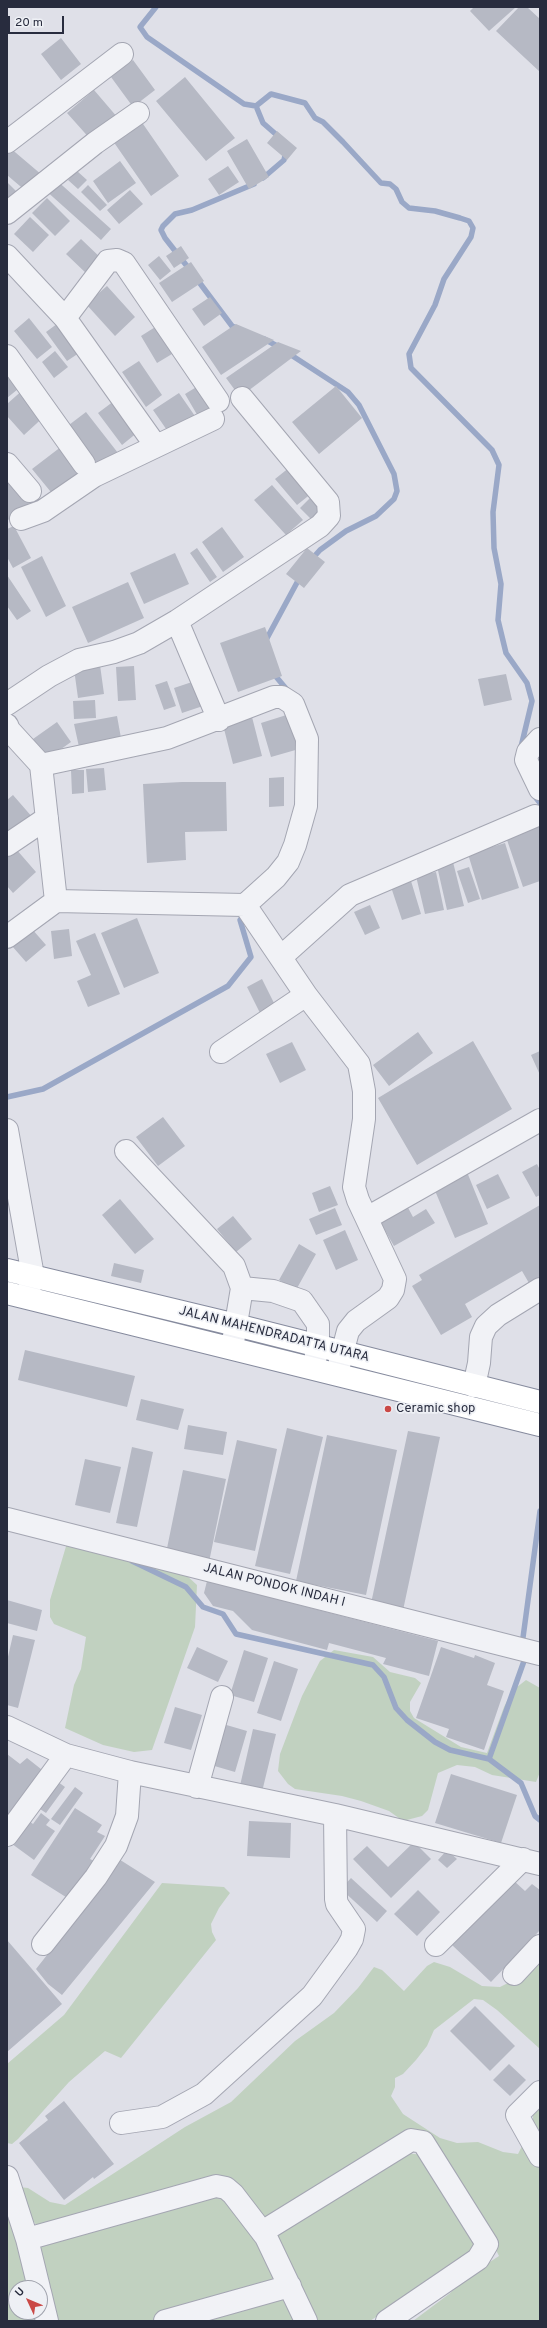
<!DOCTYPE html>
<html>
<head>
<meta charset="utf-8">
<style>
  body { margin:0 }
  #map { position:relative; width:547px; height:2328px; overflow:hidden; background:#dfe0e8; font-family:Overpass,sans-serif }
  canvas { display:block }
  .frame { position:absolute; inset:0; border:8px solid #282c3e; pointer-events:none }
  .north { position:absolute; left:8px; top:2280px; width:40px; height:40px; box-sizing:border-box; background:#eef0f5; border:1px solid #9fa2ac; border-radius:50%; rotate:314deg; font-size:11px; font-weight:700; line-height:16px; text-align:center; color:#282c3e }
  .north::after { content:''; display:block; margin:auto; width:14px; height:18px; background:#ca4946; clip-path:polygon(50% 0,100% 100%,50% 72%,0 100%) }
  .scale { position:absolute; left:8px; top:16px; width:56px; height:18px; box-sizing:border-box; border:2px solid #282c3e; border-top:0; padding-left:5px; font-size:12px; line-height:14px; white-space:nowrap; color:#282c3e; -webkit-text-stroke:3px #eef0f5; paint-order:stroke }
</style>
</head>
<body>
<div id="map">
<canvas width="547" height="2328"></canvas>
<div class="frame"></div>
<div class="north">U</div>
<div class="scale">20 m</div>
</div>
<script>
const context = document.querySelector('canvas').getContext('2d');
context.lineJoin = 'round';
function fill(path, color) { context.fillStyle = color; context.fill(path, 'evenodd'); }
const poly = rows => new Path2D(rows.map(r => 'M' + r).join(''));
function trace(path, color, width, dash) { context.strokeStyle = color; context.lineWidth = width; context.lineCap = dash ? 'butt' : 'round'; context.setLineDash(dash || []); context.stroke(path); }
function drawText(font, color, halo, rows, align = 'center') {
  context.font = font + ' Overpass,sans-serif'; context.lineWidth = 3.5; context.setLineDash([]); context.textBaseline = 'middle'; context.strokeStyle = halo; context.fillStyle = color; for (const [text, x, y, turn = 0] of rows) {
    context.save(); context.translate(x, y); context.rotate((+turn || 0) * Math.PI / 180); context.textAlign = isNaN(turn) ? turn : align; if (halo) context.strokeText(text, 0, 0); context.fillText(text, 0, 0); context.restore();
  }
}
const green = poly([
  [67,1543,185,1574,197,1585,195,1627,152,1750,134,1752,103,1745,65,1728,74,1685,81,1669,86,1637,54,1624,50,1617,50,1600],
  [334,1650,373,1657,390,1672,415,1678,421,1683,410,1702,410,1711,414,1718,461,1747,487,1753,504,1707,512,1691,526,1680,540,1688,540,1772,536,1782,492,1775,475,1767,457,1765,438,1773,428,1810,422,1816,403,1821,389,1811,361,1801,342,1796,295,1789,288,1784,278,1771,280,1754,302,1696,320,1661],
  [162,1883,224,1887,230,1893,219,1908,211,1924,212,1932,216,1940,121,2058,105,2051,69,2082,18,2139,12,2144,7,2143,7,2064,64,2015],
  [540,1958,540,2049,497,2010,483,2000,474,1999,434,2030,427,2046,416,2060,403,2074,395,2078,395,2087,391,2096,403,2114,440,2138,457,2143,478,2142,503,2152,518,2154,533,2124,533,2115,540,2104,540,2321,413,2321,449,2294,470,2275,499,2256,485,2228,422,2135,265,2218,238,2189,40,2230,26,2211,19,2187,28,2188,50,2202,65,2205,185,2127,231,2102,295,2041,334,2013,358,1988,374,1967,382,1970,404,1991,427,1966,434,1962,450,1967,482,1986,500,1987,516,1979],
  [403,2153,425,2155,481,2246,370,2321,318,2321,296,2283,272,2234],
  [216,2192,257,2235,299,2321,55,2321,37,2245],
  [7,2196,33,2288,16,2288,16,2312,39,2312,41,2321,7,2321]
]);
const stream = poly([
  [156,7,140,27,147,37,244,104,256,106,271,94,305,103,315,118,323,122,343,142,381,183,390,184,396,189,402,202,409,208,435,211,460,218,469,221,473,228,471,237,444,279,435,305,409,354,411,368,492,450,499,465,493,512,494,548,501,584,498,620,506,653,527,683,532,701,521,747],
  [256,106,263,123,279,137],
  [263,178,284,160,286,151],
  [190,270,165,238,161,230,163,226,175,214,192,210,254,184],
  [196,278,232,326,239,329],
  [264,339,281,348],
  [288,353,348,392,359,405,394,474,397,491,394,499,376,516,346,531,320,550,311,560],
  [266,640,300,577],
  [273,673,288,691],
  [533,794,540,803],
  [7,1097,43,1089,228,986,251,957,240,920,245,914],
  [132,1561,186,1587,203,1607,223,1614,236,1634,373,1665,384,1677,396,1708,407,1720,435,1742,450,1750,489,1759,521,1783,535,1816,540,1820],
  [522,1645,540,1511],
  [489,1759,524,1661,524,1656]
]);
const building = poly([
  [474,7,516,7,489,31,470,11],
  [519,7,527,7,540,19,540,72,496,31],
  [61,38,81,64,61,80,41,54],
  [133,60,155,90,133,107,111,77],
  [185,77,235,138,206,161,156,101],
  [94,90,118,118,92,141,67,113],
  [141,121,179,176,151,196,113,141],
  [277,131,297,148,287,160,267,143],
  [247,139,269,177,249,189,227,151],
  [9,147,42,175,27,192,7,175,7,149],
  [120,161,136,183,108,203,93,181],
  [228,166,239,182,219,195,208,179],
  [77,171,87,180,78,189,68,180],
  [54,178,111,229,101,240,44,189],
  [7,182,17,192,7,202],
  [88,185,107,205,100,211,81,192],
  [130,190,143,204,119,224,107,210],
  [47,198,70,221,55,236,32,213],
  [30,217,49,235,33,252,14,234],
  [81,239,103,260,88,275,66,254],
  [181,246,189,258,174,268,166,256],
  [159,256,171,271,160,280,148,265],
  [191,262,204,281,172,302,159,283],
  [107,286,135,317,115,336,86,304],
  [210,297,222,313,204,326,192,309],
  [29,318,52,347,37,359,14,331],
  [61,321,82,351,67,361,46,332],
  [160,324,177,351,157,363,141,336],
  [236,324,274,340,221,375,202,347],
  [278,342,301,351,240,397,226,378],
  [55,351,68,367,54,378,42,362],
  [139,361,162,395,146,407,122,372],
  [7,368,23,385,7,398],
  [203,383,217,406,199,418,185,394],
  [336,386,362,418,319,454,292,422],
  [25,388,48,413,24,435,7,416,7,404],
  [179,393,197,419,171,436,153,410],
  [114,401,138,432,122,445,98,413],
  [86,412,118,453,99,469,65,428],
  [66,443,88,471,55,497,32,469],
  [295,463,317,489,297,505,275,479],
  [12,479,30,505,8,520,7,482],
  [272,485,303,520,286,535,254,500],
  [314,494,328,507,313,521,300,508],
  [14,526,31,558,13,568,7,557,7,529],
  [222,527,244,557,223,572,202,542],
  [197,548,217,577,210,582,190,553],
  [307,548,325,562,304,588,286,574],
  [175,553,189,584,144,604,130,573],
  [42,556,66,606,46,617,21,567],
  [7,575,31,611,17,620,7,606],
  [128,582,144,618,88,643,72,607],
  [265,627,282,676,238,692,220,643],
  [100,665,104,694,78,698,74,669],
  [134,666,136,700,118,701,116,667],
  [506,674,512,700,484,706,478,679],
  [198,680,206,705,182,713,174,688],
  [167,681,176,706,164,710,155,685],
  [95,700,96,718,74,719,73,701],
  [296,712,306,747,271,757,261,723],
  [117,716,121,738,79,747,74,724],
  [252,717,262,756,233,764,223,725],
  [57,722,71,742,47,759,33,739],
  [104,768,106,790,88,792,86,769],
  [71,770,84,770,84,793,72,794],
  [284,777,284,806,269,807,269,778],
  [182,782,226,782,227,831,185,832,186,860,147,863,143,784],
  [13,795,33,818,7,837,7,800],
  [540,824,540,881,523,887,506,837],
  [505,843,519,888,482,900,468,854],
  [16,849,36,872,13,893,7,886,7,857],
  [453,862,464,906,447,910,437,866],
  [469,867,480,899,468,903,457,871],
  [436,872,444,910,425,914,416,876],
  [411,881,421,914,402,920,391,887],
  [370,905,380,928,365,935,354,912],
  [137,918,159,973,124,988,101,933],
  [32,929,46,945,26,962,12,946],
  [69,929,72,956,54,959,51,931],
  [95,933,120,994,88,1007,77,981,91,975,76,941],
  [262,979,277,1009,262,1017,247,987],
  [418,1032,433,1053,389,1086,373,1065],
  [473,1041,512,1109,417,1165,378,1098],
  [292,1042,306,1070,280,1083,266,1054],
  [540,1051,540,1075,531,1055],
  [163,1117,185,1146,158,1166,136,1137],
  [537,1164,540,1170,540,1195,536,1197,522,1172],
  [467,1172,488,1224,455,1238,433,1186],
  [498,1174,510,1198,487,1209,476,1185],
  [330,1186,338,1205,319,1212,312,1193],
  [120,1199,154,1239,135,1254,102,1215],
  [406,1204,413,1217,426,1209,435,1223,394,1246,379,1220],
  [540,1205,540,1286,533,1290,522,1271,465,1304,472,1317,441,1335,412,1286,422,1280,419,1275],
  [335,1208,342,1225,316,1235,309,1219],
  [233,1216,252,1239,236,1252,217,1229],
  [345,1230,358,1260,336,1270,323,1240],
  [299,1244,316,1254,296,1290,279,1280],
  [114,1263,144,1270,141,1283,111,1276],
  [25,1350,135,1376,127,1407,18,1380],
  [141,1399,184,1409,178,1430,136,1420],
  [188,1425,227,1432,223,1455,184,1449],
  [287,1428,323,1437,290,1574,255,1566],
  [408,1431,440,1437,402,1615,370,1608],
  [327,1435,397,1450,366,1595,296,1581],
  [237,1440,277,1449,255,1551,214,1542],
  [132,1447,153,1452,137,1527,116,1523],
  [85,1459,121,1467,110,1513,75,1505],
  [183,1470,226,1479,208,1567,165,1558],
  [207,1581,438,1641,429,1676,383,1664,386,1658,329,1643,327,1650,252,1630,233,1611,213,1606,204,1593],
  [7,1600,42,1610,37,1631,7,1623],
  [13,1635,35,1640,18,1708,7,1705,7,1661],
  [197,1647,228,1661,218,1682,187,1668],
  [441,1647,474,1658,475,1655,495,1663,487,1685,504,1691,484,1750,446,1737,449,1729,416,1718],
  [244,1650,268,1658,254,1702,230,1695],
  [274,1661,298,1669,281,1721,257,1713],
  [175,1707,202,1715,191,1750,164,1743],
  [223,1724,247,1731,235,1772,211,1765],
  [253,1729,276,1734,261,1796,239,1790],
  [7,1754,20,1764,27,1758,46,1773,7,1823],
  [451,1774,517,1795,501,1843,435,1823],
  [54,1779,65,1787,46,1813,34,1805],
  [75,1787,83,1793,60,1825,51,1819],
  [75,1808,102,1825,97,1832,105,1836,90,1859,94,1861,69,1899,31,1875],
  [41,1813,50,1820,46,1825,55,1831,34,1860,8,1841,25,1818,33,1824],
  [249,1821,291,1823,290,1858,247,1856],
  [414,1842,431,1859,391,1898,353,1859,367,1846,388,1867],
  [447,1850,457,1859,447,1868,438,1860],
  [114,1856,155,1882,62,1995,48,1984,36,1969,77,1917],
  [351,1878,387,1911,377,1922,341,1889],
  [513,1880,525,1891,532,1884,540,1890,540,1930,491,1982,452,1945],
  [418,1890,440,1912,417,1936,394,1914],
  [7,1940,62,2004,7,2052],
  [475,2006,515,2046,490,2071,450,2031],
  [509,2064,526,2080,510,2096,493,2080],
  [64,2101,114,2164,94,2179,93,2177,64,2200,19,2143,48,2120,45,2116]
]);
const minor = poly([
  [7,142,122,54],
  [7,213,95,143,138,113],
  [7,256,65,318,156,446],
  [65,318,108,261,117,260,124,263,218,401],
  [7,356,84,464],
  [7,464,30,491],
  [21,519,43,511,94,476,213,419],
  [177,621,219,720],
  [7,704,49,676,79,660,114,652,139,643,177,621,320,526,329,516,328,502,242,398],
  [7,725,9,730,41,765,56,901],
  [540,739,528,752,526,760,540,789],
  [7,845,47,818],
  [245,905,306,995,359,1064,364,1091,364,1119,354,1187,358,1200,395,1279,393,1290,388,1298,356,1321,348,1331,337,1373],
  [7,937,56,901,245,905,276,877,288,862,295,845,306,806,307,739,293,704,282,697,274,697,167,738,41,765],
  [281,957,350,895,535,816],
  [221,1052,306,995],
  [7,1130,33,1276,28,1293],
  [126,1151,234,1266,242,1288,232,1348],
  [367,1218,540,1120],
  [242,1288,273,1291,302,1301,318,1324,318,1346,314,1365],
  [474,1386,479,1363,481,1337,486,1326,498,1315,540,1289],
  [7,1519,540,1654],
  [7,1727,66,1755,130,1772,335,1815,540,1864],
  [197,1787,222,1697],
  [7,1835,66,1755],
  [43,1944,96,1877,116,1846,127,1816,130,1772],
  [436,1945,523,1859],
  [514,1974,540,1946],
  [540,2092,517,2115,540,2156],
  [121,2123,162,2117,204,2094,312,1996,347,1948,352,1939,354,1929,337,1904,336,1899,335,1815],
  [7,2177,27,2239,39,2288],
  [262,2232,411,2140,423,2142,487,2244,478,2259,387,2321],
  [27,2239,216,2186,226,2188,233,2194,266,2237,306,2321],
  [40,2292,47,2321],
  [165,2321,290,2286]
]);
const highway = poly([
  [7,1270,236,1325,540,1402],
  [7,1293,540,1425]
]);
const markers = [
  [388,1409,4,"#ca4946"]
];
const streetNames = [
  ["JALAN MAHENDRADATTA UTARA",274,1335,14],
  ["JALAN PONDOK INDAH I",274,1586,14]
];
const poiNames = [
  ["Ceramic shop",396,1409]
];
fill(green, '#c1d1c0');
trace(stream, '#9aa8c7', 5.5);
fill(building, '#b6b9c4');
trace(minor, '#a4a6b2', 24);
trace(highway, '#868b9e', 24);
trace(minor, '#f1f2f6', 22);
trace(highway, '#fff', 22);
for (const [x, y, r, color] of markers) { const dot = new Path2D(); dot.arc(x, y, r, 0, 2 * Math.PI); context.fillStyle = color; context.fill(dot); trace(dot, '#eef0f5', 1.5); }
drawText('13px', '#282c3e', '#eef0f5', streetNames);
drawText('13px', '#282c3e', '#eef0f5', poiNames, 'left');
</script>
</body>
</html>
